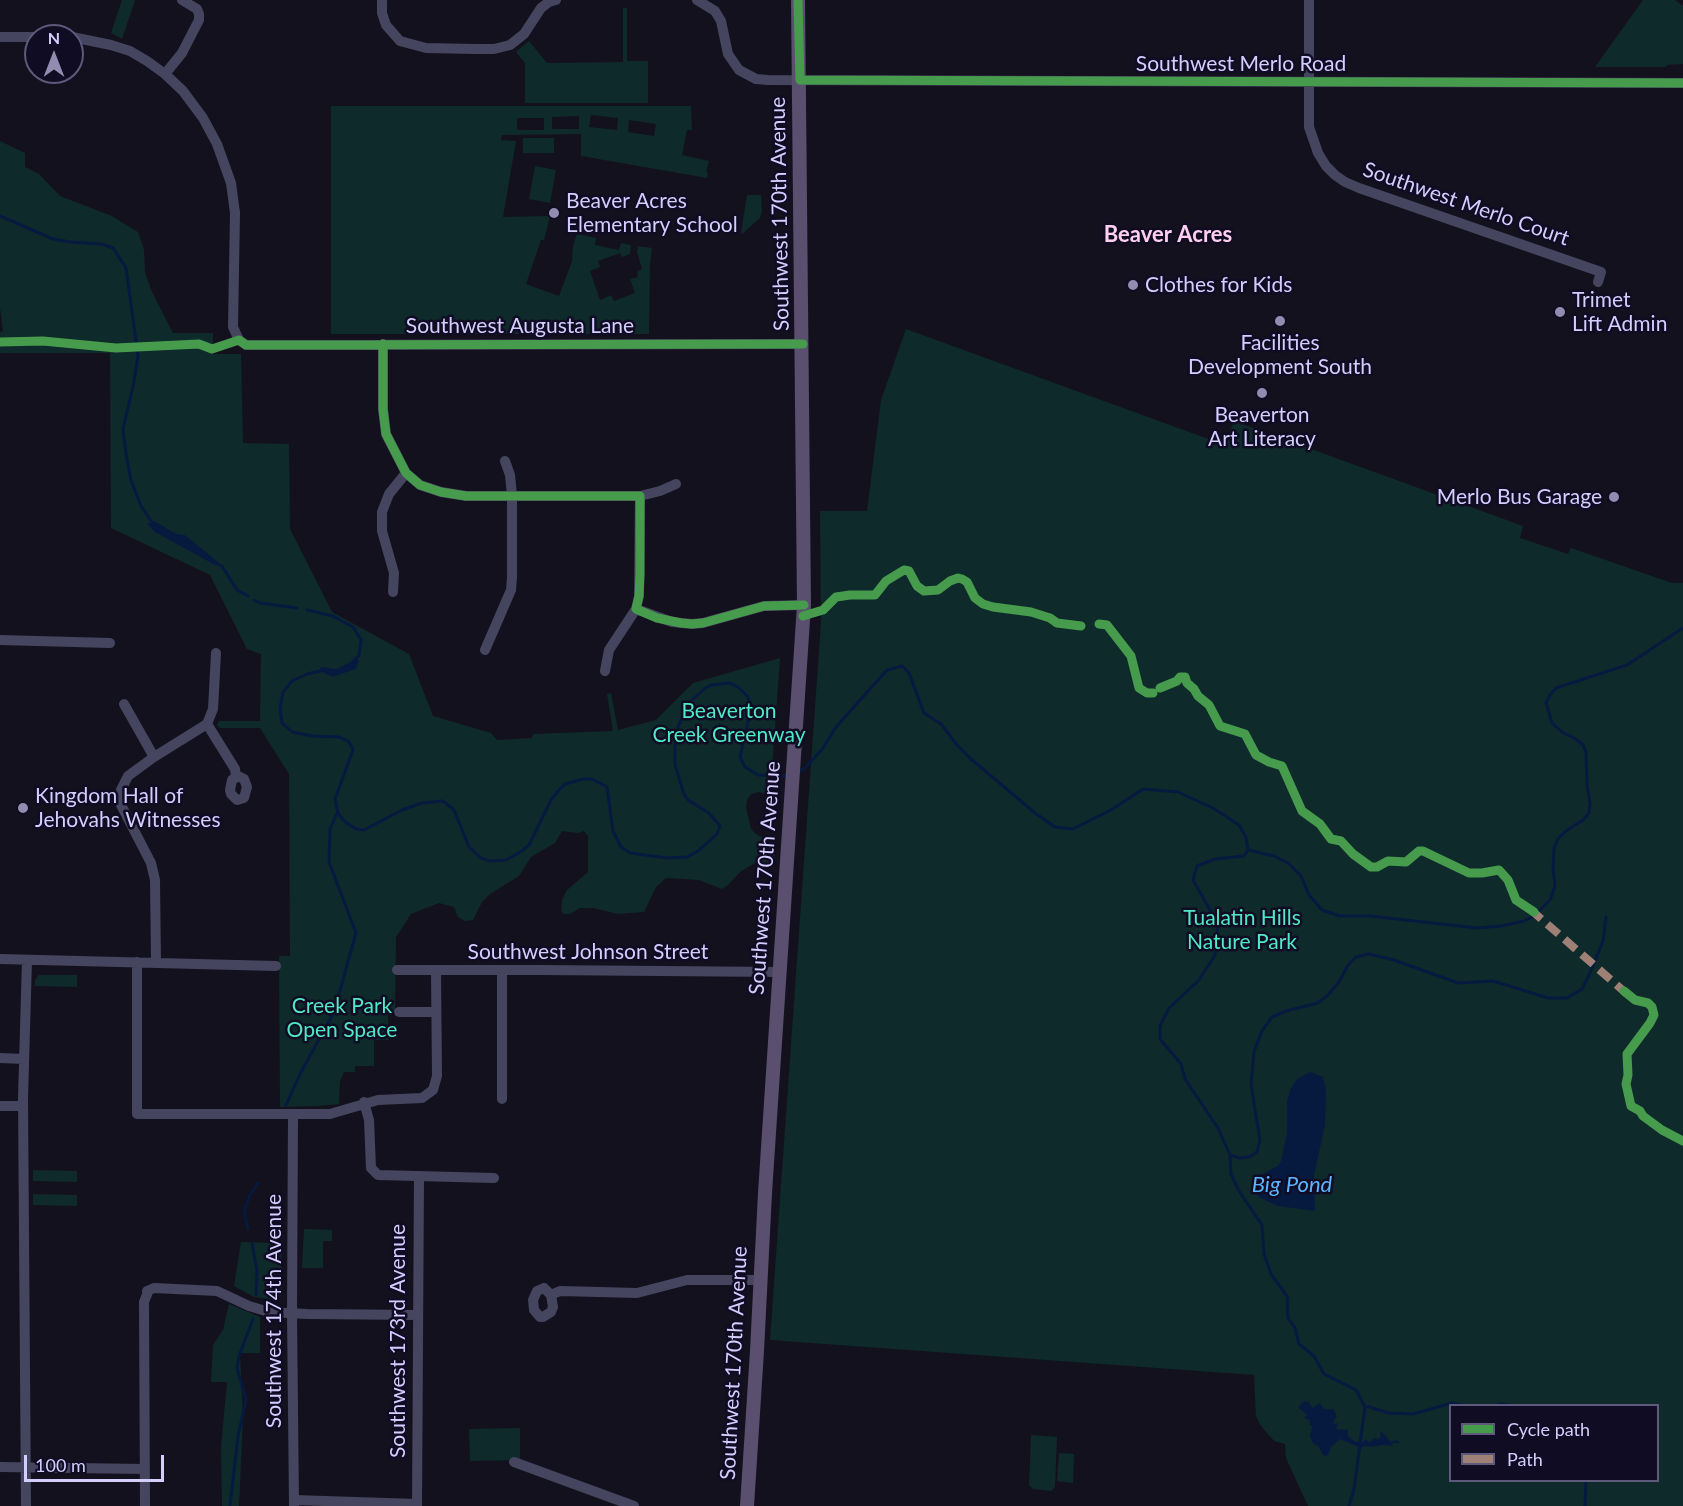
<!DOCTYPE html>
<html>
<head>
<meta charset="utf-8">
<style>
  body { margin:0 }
  #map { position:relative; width:1683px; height:1506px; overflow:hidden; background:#14111e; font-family:Lato,sans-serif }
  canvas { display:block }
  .legend { position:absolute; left:1449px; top:1404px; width:210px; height:78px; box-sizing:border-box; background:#100c23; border:2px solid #5e5a7b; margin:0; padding:8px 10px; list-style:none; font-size:18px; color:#d4ceff }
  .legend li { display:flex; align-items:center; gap:12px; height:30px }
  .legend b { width:30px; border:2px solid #5e5a7b }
  .north { position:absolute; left:24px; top:24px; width:60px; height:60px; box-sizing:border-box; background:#100c23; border:2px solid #5e5a7b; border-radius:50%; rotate:0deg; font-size:16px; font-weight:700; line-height:24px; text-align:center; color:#d4ceff }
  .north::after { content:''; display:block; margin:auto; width:21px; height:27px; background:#918cb0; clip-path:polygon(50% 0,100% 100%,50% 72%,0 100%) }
  .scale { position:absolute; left:24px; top:1455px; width:140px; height:27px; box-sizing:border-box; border:3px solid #d4ceff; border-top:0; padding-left:8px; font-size:18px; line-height:21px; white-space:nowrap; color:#d4ceff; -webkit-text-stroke:4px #100c23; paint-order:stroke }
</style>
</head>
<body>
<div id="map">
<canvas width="1683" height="1506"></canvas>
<ul class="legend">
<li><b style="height:8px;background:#469c4c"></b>Cycle path</li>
<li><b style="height:8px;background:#9e8076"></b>Path</li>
</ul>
<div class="north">N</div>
<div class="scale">100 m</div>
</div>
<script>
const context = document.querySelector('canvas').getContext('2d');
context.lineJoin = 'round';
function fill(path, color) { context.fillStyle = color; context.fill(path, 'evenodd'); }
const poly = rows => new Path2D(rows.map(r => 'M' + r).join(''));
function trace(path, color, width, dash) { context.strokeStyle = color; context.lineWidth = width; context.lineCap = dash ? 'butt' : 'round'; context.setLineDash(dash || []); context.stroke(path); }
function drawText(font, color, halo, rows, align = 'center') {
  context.font = font + ' Lato,sans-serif'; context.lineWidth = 5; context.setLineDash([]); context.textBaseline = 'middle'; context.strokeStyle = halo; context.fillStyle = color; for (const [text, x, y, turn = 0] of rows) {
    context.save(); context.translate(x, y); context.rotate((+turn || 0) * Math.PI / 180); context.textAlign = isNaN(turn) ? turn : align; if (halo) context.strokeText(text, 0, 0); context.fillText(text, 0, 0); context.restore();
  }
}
const green = poly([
  [122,0,135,0,122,39,111,33],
  [1643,0,1675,0,1683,6,1683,64,1667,65,1666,67,1595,67],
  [623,8,627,8,627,61,648,61,648,103,525,103,525,63,516,52,529,41,547,63,623,62],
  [331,106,691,106,692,130,687,130,682,155,709,161,706,172,708,173,707,178,581,156,581,134,502,135,501,140,516,141,503,217,550,216,544,240,541,240,526,284,559,296,572,261,573,246,577,234,596,238,595,245,619,250,621,243,631,245,630,254,622,257,620,253,598,261,600,267,590,271,600,300,611,295,614,301,635,293,630,279,638,277,637,272,642,269,637,252,638,246,652,248,650,263,649,334,555,334,542,330,534,334,331,334],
  [591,115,618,118,617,130,589,127],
  [579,116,579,129,552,129,552,117],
  [517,118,544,118,544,130,517,130],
  [629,120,656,124,654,136,628,132],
  [523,138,554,138,554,153,523,153],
  [0,141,25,153,25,167,39,174,60,196,112,216,138,232,144,250,145,272,152,292,173,333,213,333,213,354,241,354,243,443,289,444,290,529,332,612,409,654,433,716,491,733,497,740,532,738,533,734,613,731,607,694,611,693,618,730,656,720,693,683,780,658,772,770,779,770,777,799,760,792,751,794,747,800,746,808,751,829,757,835,765,838,776,835,774,868,759,862,753,864,740,872,728,885,722,889,699,880,666,878,656,887,644,912,618,914,593,908,580,908,570,914,564,914,561,911,562,900,567,890,588,872,588,836,584,831,578,833,562,831,555,843,531,857,519,876,490,894,482,902,473,920,465,921,458,917,454,907,439,903,411,914,396,937,395,1015,388,1015,389,1040,374,1040,374,1066,355,1066,355,1072,344,1072,340,1081,339,1104,319,1106,280,1107,279,956,290,956,289,774,260,728,220,728,217,725,219,721,260,721,261,654,247,649,210,575,111,528,110,353,0,353,0,332,3,331,0,308],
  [535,166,556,170,550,203,529,199],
  [747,195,761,195,762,211,760,218,742,234,741,233],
  [906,329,1225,445,1234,421,1523,526,1520,538,1568,554,1571,548,1672,583,1683,583,1683,1506,1308,1506,1286,1458,1285,1444,1274,1441,1261,1426,1256,1416,1254,1375,770,1340,821,623,820,511,867,511,881,400],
  [1450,1406,1658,1406,1658,1480,1450,1480],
  [39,975,77,975,77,987,35,986,35,980],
  [33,1170,77,1171,77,1182,33,1181],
  [33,1194,77,1195,77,1206,33,1205],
  [304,1229,332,1230,332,1241,323,1241,323,1268,302,1268],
  [241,1242,281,1243,282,1294,277,1300,254,1297,234,1286],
  [229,1304,260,1317,260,1353,240,1353,243,1417,239,1506,222,1506,221,1447,227,1382,211,1382,213,1345,223,1330],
  [520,1428,520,1460,470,1461,469,1429],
  [1031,1435,1057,1437,1055,1487,1051,1491,1033,1489,1029,1485],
  [1059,1453,1074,1454,1073,1483,1057,1481]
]);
const water = poly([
  [154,521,176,534,185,535,224,567,215,565,155,532,147,524],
  [356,659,359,660,356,669,332,677,324,673,320,669,321,667,337,669],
  [1310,1072,1323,1077,1326,1089,1325,1125,1314,1175,1315,1211,1278,1206,1260,1198,1256,1193,1256,1184,1260,1175,1278,1166,1281,1161,1287,1133,1287,1102,1290,1090,1297,1079],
  [1304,1401,1309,1402,1312,1408,1320,1403,1324,1409,1333,1409,1337,1416,1333,1423,1336,1424,1339,1422,1336,1429,1348,1430,1348,1436,1355,1442,1360,1441,1362,1443,1366,1439,1369,1443,1374,1438,1378,1439,1381,1437,1380,1432,1382,1432,1391,1442,1397,1440,1400,1443,1393,1443,1391,1446,1382,1445,1372,1447,1365,1446,1361,1448,1340,1439,1331,1447,1328,1455,1324,1456,1318,1446,1313,1443,1310,1436,1312,1426,1309,1425,1310,1420,1306,1419,1304,1417,1307,1416,1306,1414,1298,1407]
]);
const stream = poly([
  [0,216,53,239,70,242,102,244,113,248,126,268,138,355,134,382,123,429,126,454,131,480,141,506,153,524],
  [222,566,237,590,248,596],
  [254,600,260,603,297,608],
  [307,610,333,616,353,627,361,640,359,655,353,662],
  [325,670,307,674,292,681,283,692,280,709,282,723,292,732,312,736,339,737,348,741,351,745,353,750,335,799,338,813,345,822,356,829,364,830,402,810,422,803,443,801,454,810,469,847,481,858,489,861,506,860,522,851,529,845,551,800,559,790,565,784,583,779,592,779,607,787,613,831,621,847,630,853,667,858,687,857,698,851,717,834,720,826,709,813,688,800,684,794,675,765,675,748,676,732,687,705,704,689,711,685,730,683,739,688,748,697,751,709,740,757,745,767,758,775,787,776],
  [796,773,805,768,823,748,836,727,887,670,902,666,909,673,924,713,941,724,957,745,971,759,1035,813,1055,827,1073,829,1111,810,1143,789,1178,792,1213,808,1239,825,1246,837,1248,850,1244,856,1215,859,1197,866,1193,880,1218,924,1215,955,1199,980,1169,1008,1160,1026,1160,1039,1181,1064,1185,1079,1218,1128,1230,1155,1231,1174,1239,1191,1262,1225,1264,1254,1271,1274,1287,1296,1288,1318,1295,1328,1299,1344,1314,1356,1324,1374,1356,1390,1365,1407],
  [1248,850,1274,856,1288,863,1301,876,1309,895,1322,910,1340,916,1370,916,1477,928,1501,926,1524,921,1534,916,1550,900,1555,886,1553,868,1554,848,1558,839,1566,831,1583,820,1589,813,1590,803,1587,785,1586,752,1583,745,1576,739,1562,732,1552,723,1546,703,1550,695,1556,688,1627,665,1683,628],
  [286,1105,300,1074,334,1012,356,933,329,862,330,829,337,813],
  [1230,1155,1240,1158,1249,1157,1257,1152,1260,1140,1251,1085,1254,1052,1262,1031,1272,1017,1286,1011,1318,1003,1327,996,1339,982,1348,965,1356,957,1369,954,1394,960,1458,983,1493,981,1548,998,1567,998,1582,989,1590,973,1603,941,1606,917],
  [248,1229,244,1212,250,1195,258,1183],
  [252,1244,257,1271,256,1295],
  [1494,1406,1501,1404,1515,1406],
  [1365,1407,1369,1407,1389,1413,1413,1414,1452,1403,1466,1406],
  [230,1506,238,1436,246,1400,237,1368,239,1356,253,1319],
  [1349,1506,1354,1489,1365,1407],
  [1585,1506,1586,1480]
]);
const minor = poly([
  [382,0,382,13,386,25,400,41,426,48,476,49,494,49,510,45,524,34,541,8,549,2,556,0],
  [697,0,715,11,721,21,728,54,739,70,756,79,768,80,1683,83],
  [1309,0,1309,127,1318,153,1326,166,1335,175,1345,182,1359,188,1601,272,1598,282],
  [0,37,36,37],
  [72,37,111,45,130,51,147,61,165,74,183,91,203,118,217,144,231,183,235,213,233,327,239,340,246,345,803,344],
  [165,74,182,53,199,20,199,14,197,9,182,0],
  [383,344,383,409,386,434,406,473,420,485,441,492,466,496,640,496,660,491,676,484],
  [393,592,394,573,382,531,382,512,389,494,406,473],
  [636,609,672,622,692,624,703,623,764,606,804,605],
  [0,640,110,643],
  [485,650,511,590,512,577,512,495,510,475,505,461],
  [605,671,609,650,636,609,639,596,640,496],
  [124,704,154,757,207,724,213,709,216,653],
  [207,724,235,769,236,777],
  [154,757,128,776,121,790,121,805,151,863,155,880,156,962],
  [238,776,244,779,247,787,244,798,237,800,231,794,230,790,232,780,238,776],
  [0,959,276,966],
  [137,962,137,1114,330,1114,378,1100,422,1098,433,1090,437,1076,436,971],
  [397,970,541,970,779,972],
  [399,1012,436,1012],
  [0,1058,24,1059],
  [502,1099,502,970],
  [364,1102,369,1120,371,1168,378,1175,494,1178],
  [0,1106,23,1106],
  [293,1116,292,1313,294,1506],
  [544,1288,551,1295,553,1307,551,1312,543,1317,540,1317,534,1310,533,1300,537,1291,544,1288],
  [147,1291,154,1288,217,1291,249,1306,269,1312,307,1314,418,1315],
  [551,1295,560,1291,637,1293,687,1280,760,1280],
  [514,1462,634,1506],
  [0,1467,145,1469],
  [294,1500,417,1504],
  [26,1506,23,1098,27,960],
  [145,1506,144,1302,148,1292],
  [417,1506,419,1177]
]);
const major = poly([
  [747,1506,757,1351,765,1193,804,605,798,0]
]);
const quiet = poly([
  [1530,909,1627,994]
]);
const cycleway = poly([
  [798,0,800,80,1683,83],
  [0,342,43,341,116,348,199,344,212,349,239,340,246,345,803,344],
  [383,344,383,409,386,434,406,473,420,485,441,492,466,496,640,496,640,575,639,596,636,609,657,618,681,623,692,624,703,623,764,606,804,605],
  [803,616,823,610,836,597,850,595,875,595,886,581,904,570,909,571,917,586,924,591,938,590,950,581,958,578,962,579,967,582,975,598,983,604,993,607,1031,612,1050,618,1057,623,1081,626],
  [1099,624,1107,625,1131,656,1139,688,1147,693,1153,693],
  [1160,688,1177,681,1180,677,1185,677,1187,683,1194,689,1198,696,1209,705,1220,726,1245,734,1256,755,1269,762,1282,766,1302,811,1320,824,1331,839,1341,841,1353,854,1371,867,1377,867,1388,861,1406,862,1419,851,1423,851,1469,873,1482,873,1499,870,1508,880,1516,900,1534,912],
  [1624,991,1635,1000,1648,1003,1652,1007,1654,1015,1650,1023,1627,1054,1628,1075,1626,1084,1631,1106,1640,1111,1643,1116,1662,1130,1683,1141]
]);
const markers = [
  [554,213,6,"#918cb0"],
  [1133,285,6,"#918cb0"],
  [1560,312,6,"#918cb0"],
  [1280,321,6,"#918cb0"],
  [1262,393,6,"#918cb0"],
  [1614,497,6,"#918cb0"],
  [23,808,6,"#918cb0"]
];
const streetNames = [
  ["Southwest Merlo Road",1241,64],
  ["Southwest Merlo Court",1466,204,19],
  ["Southwest 170th Avenue",780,214,-91],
  ["Southwest Augusta Lane",520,326],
  ["Southwest 170th Avenue",765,878,-86],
  ["Southwest Johnson Street",588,952],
  ["Southwest 174th Avenue",274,1311,-90],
  ["Southwest 173rd Avenue",398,1341,-90],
  ["Southwest 170th Avenue",734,1363,-87]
];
const poiNames = [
  ["Beaver Acres",566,201],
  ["Elementary School",566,225],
  ["Clothes for Kids",1145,285],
  ["Trimet",1572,300],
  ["Lift Admin",1572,324],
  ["Facilities",1280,343,"center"],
  ["Development South",1280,367,"center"],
  ["Beaverton",1262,415,"center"],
  ["Art Literacy",1262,439,"center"],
  ["Merlo Bus Garage",1602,497,"right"],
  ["Kingdom Hall of",35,796],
  ["Jehovahs Witnesses",35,820]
];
const parkNames = [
  ["Beaverton",729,711],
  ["Creek Greenway",729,735],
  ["Tualatin Hills",1242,918],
  ["Nature Park",1242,942],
  ["Creek Park",342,1006],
  ["Open Space",342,1030]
];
const neighbourhoodNames = [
  ["Beaver Acres",1168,235]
];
const waterNames = [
  ["Big Pond",1292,1185]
];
fill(green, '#0f2a2b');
fill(water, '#061a40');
trace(stream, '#061a40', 3);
trace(minor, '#46455f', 10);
trace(major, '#5b4f70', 14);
trace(quiet, '#9e8076', 8, [15, 8]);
trace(cycleway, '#469c4c', 9);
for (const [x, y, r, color] of markers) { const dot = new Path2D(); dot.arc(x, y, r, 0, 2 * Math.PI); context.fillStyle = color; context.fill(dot); trace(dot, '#100c23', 2); }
drawText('21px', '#d4ceff', '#100c23', streetNames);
drawText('21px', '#d4ceff', '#100c23', poiNames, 'left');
drawText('21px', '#50e9c4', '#100c23', parkNames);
drawText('bold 22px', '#ffd0ee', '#100c23', neighbourhoodNames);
drawText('italic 22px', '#5cb3ff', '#100c23', waterNames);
</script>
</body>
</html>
